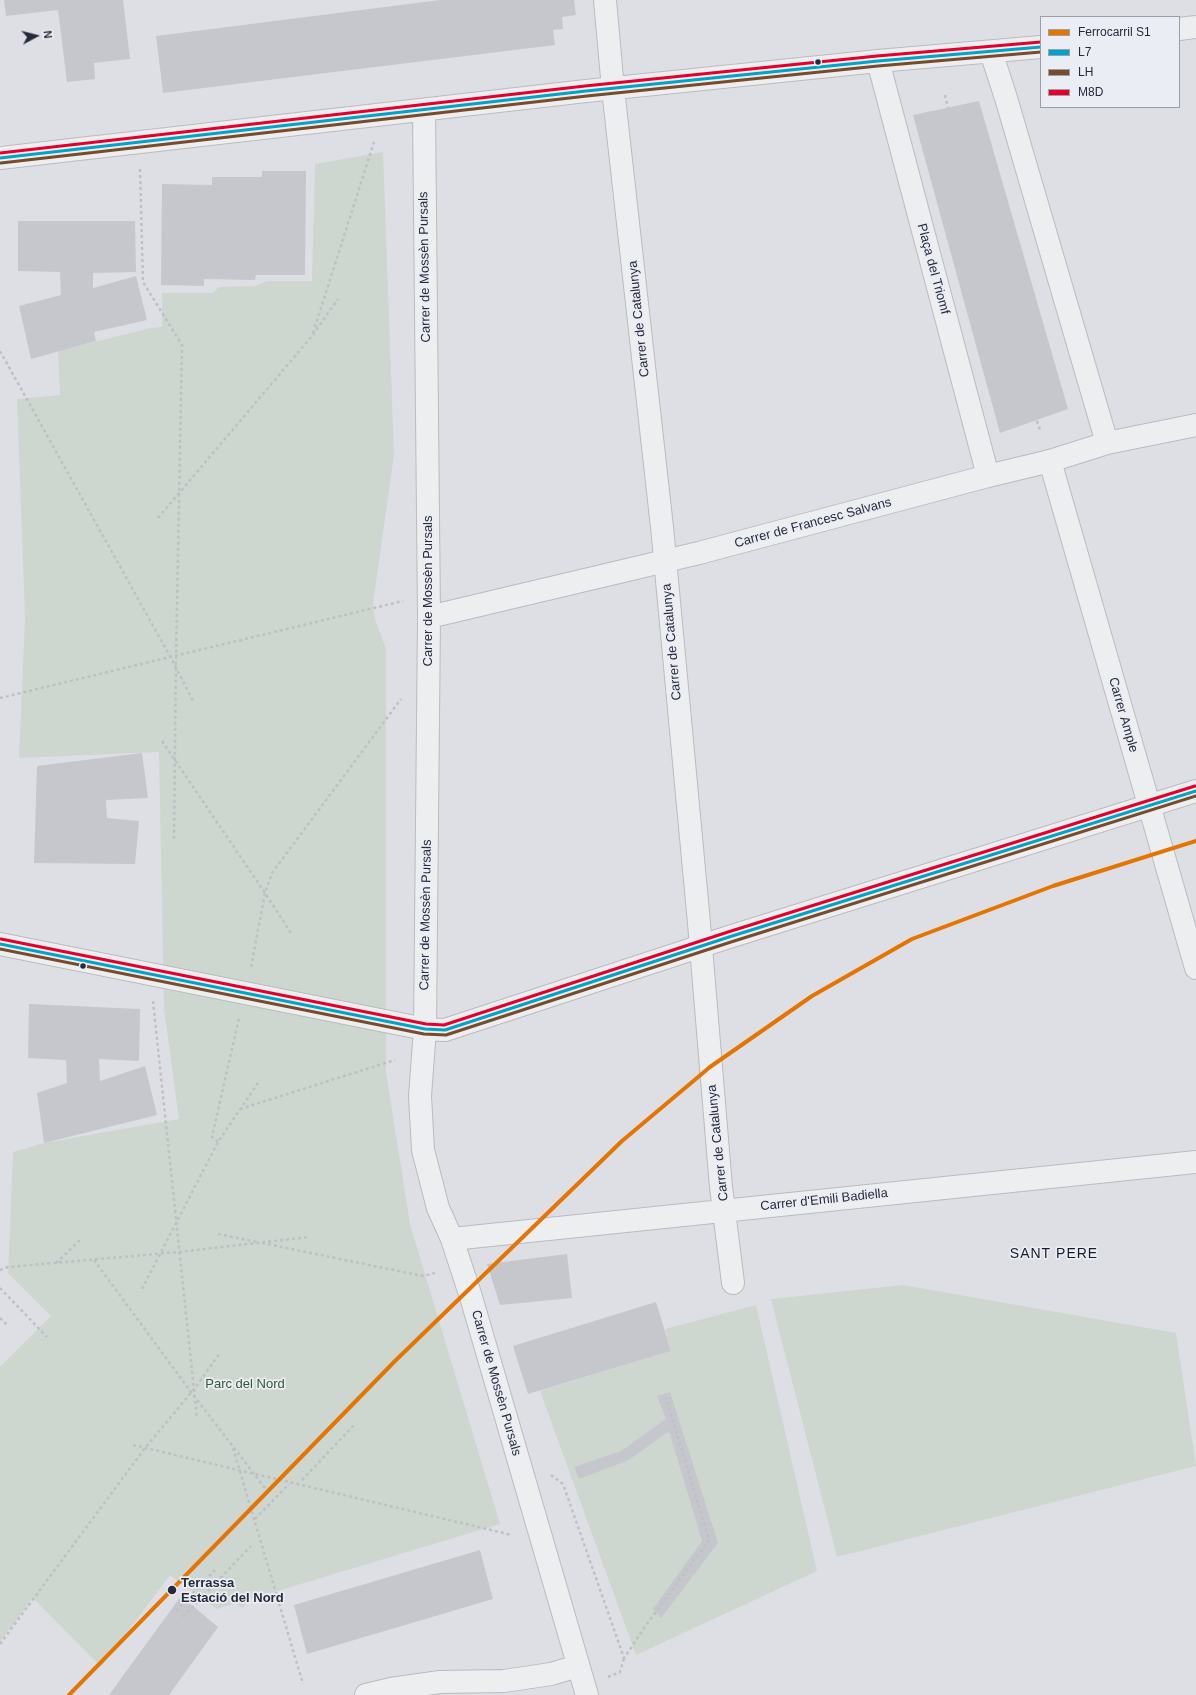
<!DOCTYPE html>
<html>
<head>
<meta charset="utf-8">
<style>
  body { margin:0 }
  #map { position:relative; width:1196px; height:1695px; overflow:hidden; background:#dedfe4; font-family:Arial,sans-serif }
  canvas { display:block }
  .legend { position:absolute; left:1040px; top:16px; width:140px; height:92px; box-sizing:border-box; background:#ebedf4; border:1px solid #9c9faa; margin:0; padding:5px 7px; list-style:none; font-size:12px; color:#262b3c }
  .legend li { display:flex; align-items:center; gap:8px; height:20px }
  .legend b { width:20px; border:1px solid #9c9faa }
  .north { position:absolute; left:16px; top:16px; width:40px; height:40px; -webkit-text-stroke:3px #ebedf4; paint-order:stroke; rotate:83deg; font-size:11px; font-weight:700; line-height:16px; text-align:center; color:#262b3c }
  .north::after { content:''; display:block; margin:auto; width:14px; height:18px; background:#262b3c; clip-path:polygon(50% 0,100% 100%,50% 72%,0 100%) }
</style>
</head>
<body>
<div id="map">
<canvas width="1196" height="1695"></canvas>
<ul class="legend">
<li><b style="height:5px;background:#e57503"></b>Ferrocarril S1</li>
<li><b style="height:5px;background:#02a3c7"></b>L7</li>
<li><b style="height:5px;background:#7a4b2a"></b>LH</li>
<li><b style="height:5px;background:#e4002b"></b>M8D</li>
</ul>
<div class="north">N</div>
</div>
<script>
const context = document.querySelector('canvas').getContext('2d');
context.lineJoin = 'round';
function fill(path, color) { context.fillStyle = color; context.fill(path, 'evenodd'); }
const poly = rows => new Path2D(rows.map(r => 'M' + r).join(''));
function trace(path, color, width, dash) { context.strokeStyle = color; context.lineWidth = width; context.lineCap = dash ? 'butt' : 'round'; context.setLineDash(dash || []); context.stroke(path); }
function drawText(font, color, halo, rows, align = 'center') {
  context.font = font + ' Arial,sans-serif'; context.lineWidth = 3.5; context.setLineDash([]); context.textBaseline = 'middle'; context.strokeStyle = halo; context.fillStyle = color; for (const [text, x, y, turn = 0] of rows) {
    context.save(); context.translate(x, y); context.rotate((+turn || 0) * Math.PI / 180); context.textAlign = isNaN(turn) ? turn : align; if (halo) context.strokeText(text, 0, 0); context.fillText(text, 0, 0); context.restore();
  }
}
const green = poly([
  [383,152,394,455,373,604,375,619,386,649,386,1072,410,1224,500,1524,251,1599,242,1608,236,1603,217,1609,170,1575,101,1667,33,1598,0,1642,0,1367,51,1316,8,1273,13,1152,44,1143,179,1119,164,1009,159,752,19,758,25,618,17,399,60,395,58,351,150,328,162,327,162,293,212,293,219,287,255,286,267,281,312,281,315,164],
  [903,1285,1176,1333,1196,1466,837,1557,771,1299],
  [756,1305,817,1571,636,1655,540,1391,671,1351,665,1329]
]);
const building = poly([
  [4,0,123,0,130,59,94,63,95,79,67,82,58,10,6,16],
  [440,0,574,0,576,15,562,17,563,29,553,30,555,45,163,93,156,36],
  [979,101,1068,409,1000,433,913,115],
  [262,171,306,171,305,275,256,275,255,280,204,279,204,286,161,285,162,184,212,185,212,177,262,177],
  [18,221,135,221,136,272,93,273,93,288,136,276,147,320,94,332,96,341,31,359,19,306,61,295,60,272,18,271],
  [142,753,148,798,106,800,107,818,139,821,135,864,34,863,37,766],
  [29,1004,140,1009,139,1061,99,1059,100,1081,145,1066,157,1115,44,1143,37,1093,67,1083,66,1060,28,1058],
  [567,1254,572,1298,500,1305,487,1264],
  [656,1302,671,1351,528,1394,513,1346],
  [670,1392,718,1543,661,1618,653,1609,702,1541,669,1431,629,1460,579,1479,574,1467,621,1451,666,1419,657,1396],
  [480,1550,493,1599,307,1654,294,1605],
  [181,1596,218,1627,169,1695,109,1695]
]);
const path = poly([
  [945,95,948,108],
  [140,169,143,282,182,345,176,657,174,841],
  [313,333,374,142],
  [0,351,171,658,194,703],
  [1037,421,1040,430],
  [158,518,312,336,338,299],
  [0,698,403,601],
  [162,741,265,893,291,933],
  [251,967,265,893,272,873,401,699],
  [153,1001,197,1418],
  [240,1109,395,1060],
  [218,1142,212,1137,239,1018],
  [218,1234,257,1242],
  [262,1243,423,1276,435,1273],
  [94,1260,191,1392,268,1492],
  [56,1263,82,1238],
  [0,1270,8,1267,179,1252,309,1237],
  [0,1288,47,1337],
  [142,1289,218,1142,260,1080],
  [0,1318,8,1326],
  [133,1445,512,1535],
  [233,1448,303,1684],
  [551,1475,563,1484,624,1658,647,1624,709,1540,666,1398],
  [302,1480,354,1425],
  [255,1519,289,1484],
  [176,1611,215,1570],
  [183,1617,251,1546],
  [0,1644,145,1448,195,1388,220,1353],
  [608,1677,620,1672,624,1658]
]);
const minor = poly([
  [605,0,613,89,662,527,699,923,721,1187,733,1283],
  [1179,29,1196,27],
  [991,52,1006,98,1107,443],
  [878,61,988,476],
  [424,110,429,617,425,1029,420,1096,423,1150,438,1208,452,1239,471,1297,587,1695],
  [0,158,586,91,878,61,1041,47],
  [1050,461,1196,968],
  [429,617,699,553,988,476,1050,461,1107,443,1196,425],
  [0,944,425,1029,445,1030,729,937,1196,791],
  [452,1239,1196,1162],
  [366,1695,391,1689,440,1682,504,1681,551,1674,578,1666]
]);
const bus1 = poly([
  [0,158,586,91,878,61,1041,47],
  [0,944,425,1029,445,1030,729,937,1196,791]
]);
const bus2 = poly([
  [1,163,587,96,878,66,1041,52],
  [0,949,424,1034,446,1035,731,942,1196,796]
]);
const bus3 = poly([
  [0,153,585,86,877,56,1041,42],
  [1,939,426,1024,444,1025,728,932,1195,786]
]);
const rail1 = poly([
  [69,1695,395,1361,622,1141,710,1067,812,996,912,939,1053,886,1196,841]
]);
const markers = [
  [818,62,3.5,"#262b3c"],
  [83,966,3.5,"#262b3c"],
  [172,1590,5,"#262b3c"]
];
const streetNames = [
  ["Carrer de Mossèn Pursals",425,267,-91],
  ["Plaça del Triomf",933,269,75],
  ["Carrer de Catalunya",639,319,-96],
  ["Carrer de Francesc Salvans",813,523,-15],
  ["Carrer de Mossèn Pursals",428,591,-90],
  ["Carrer de Catalunya",672,642,-95],
  ["Carrer Ample",1123,715,74],
  ["Carrer de Mossèn Pursals",426,915,-89],
  ["Carrer de Catalunya",718,1143,-96],
  ["Carrer d'Emili Badiella",824,1200,-6],
  ["Carrer de Mossèn Pursals",496,1383,74]
];
const parkNames = [
  ["Parc del Nord",245,1384]
];
const stopNames = [
  ["Terrassa",181,1583],
  ["Estació del Nord",181,1598]
];
const neighbourhoodNames = [
  ["SANT PERE",1054,1254]
];
fill(green, '#cdd7cf');
fill(building, '#c6c7cc');
trace(minor, '#babbc0', 24);
trace(path, '#bfc0c5', 2.5, [3, 3]);
trace(minor, '#edeef0', 22);
trace(bus1, '#02a3c7', 3);
trace(bus2, '#7a4b2a', 3);
trace(bus3, '#e4002b', 3);
trace(rail1, '#e57503', 4);
for (const [x, y, r, color] of markers) { const dot = new Path2D(); dot.arc(x, y, r, 0, 2 * Math.PI); context.fillStyle = color; context.fill(dot); trace(dot, '#ebedf4', 1.5); }
drawText('13px', '#262b3c', '#ebedf4', streetNames);
drawText('13px', '#365733', '#ebedf4', parkNames);
drawText('bold 13px', '#262b3c', '#ebedf4', stopNames, 'left');
context.letterSpacing = '1px';
drawText('14px', '#181d2c', '#ebedf4', neighbourhoodNames);
context.letterSpacing = '0px';
</script>
</body>
</html>
